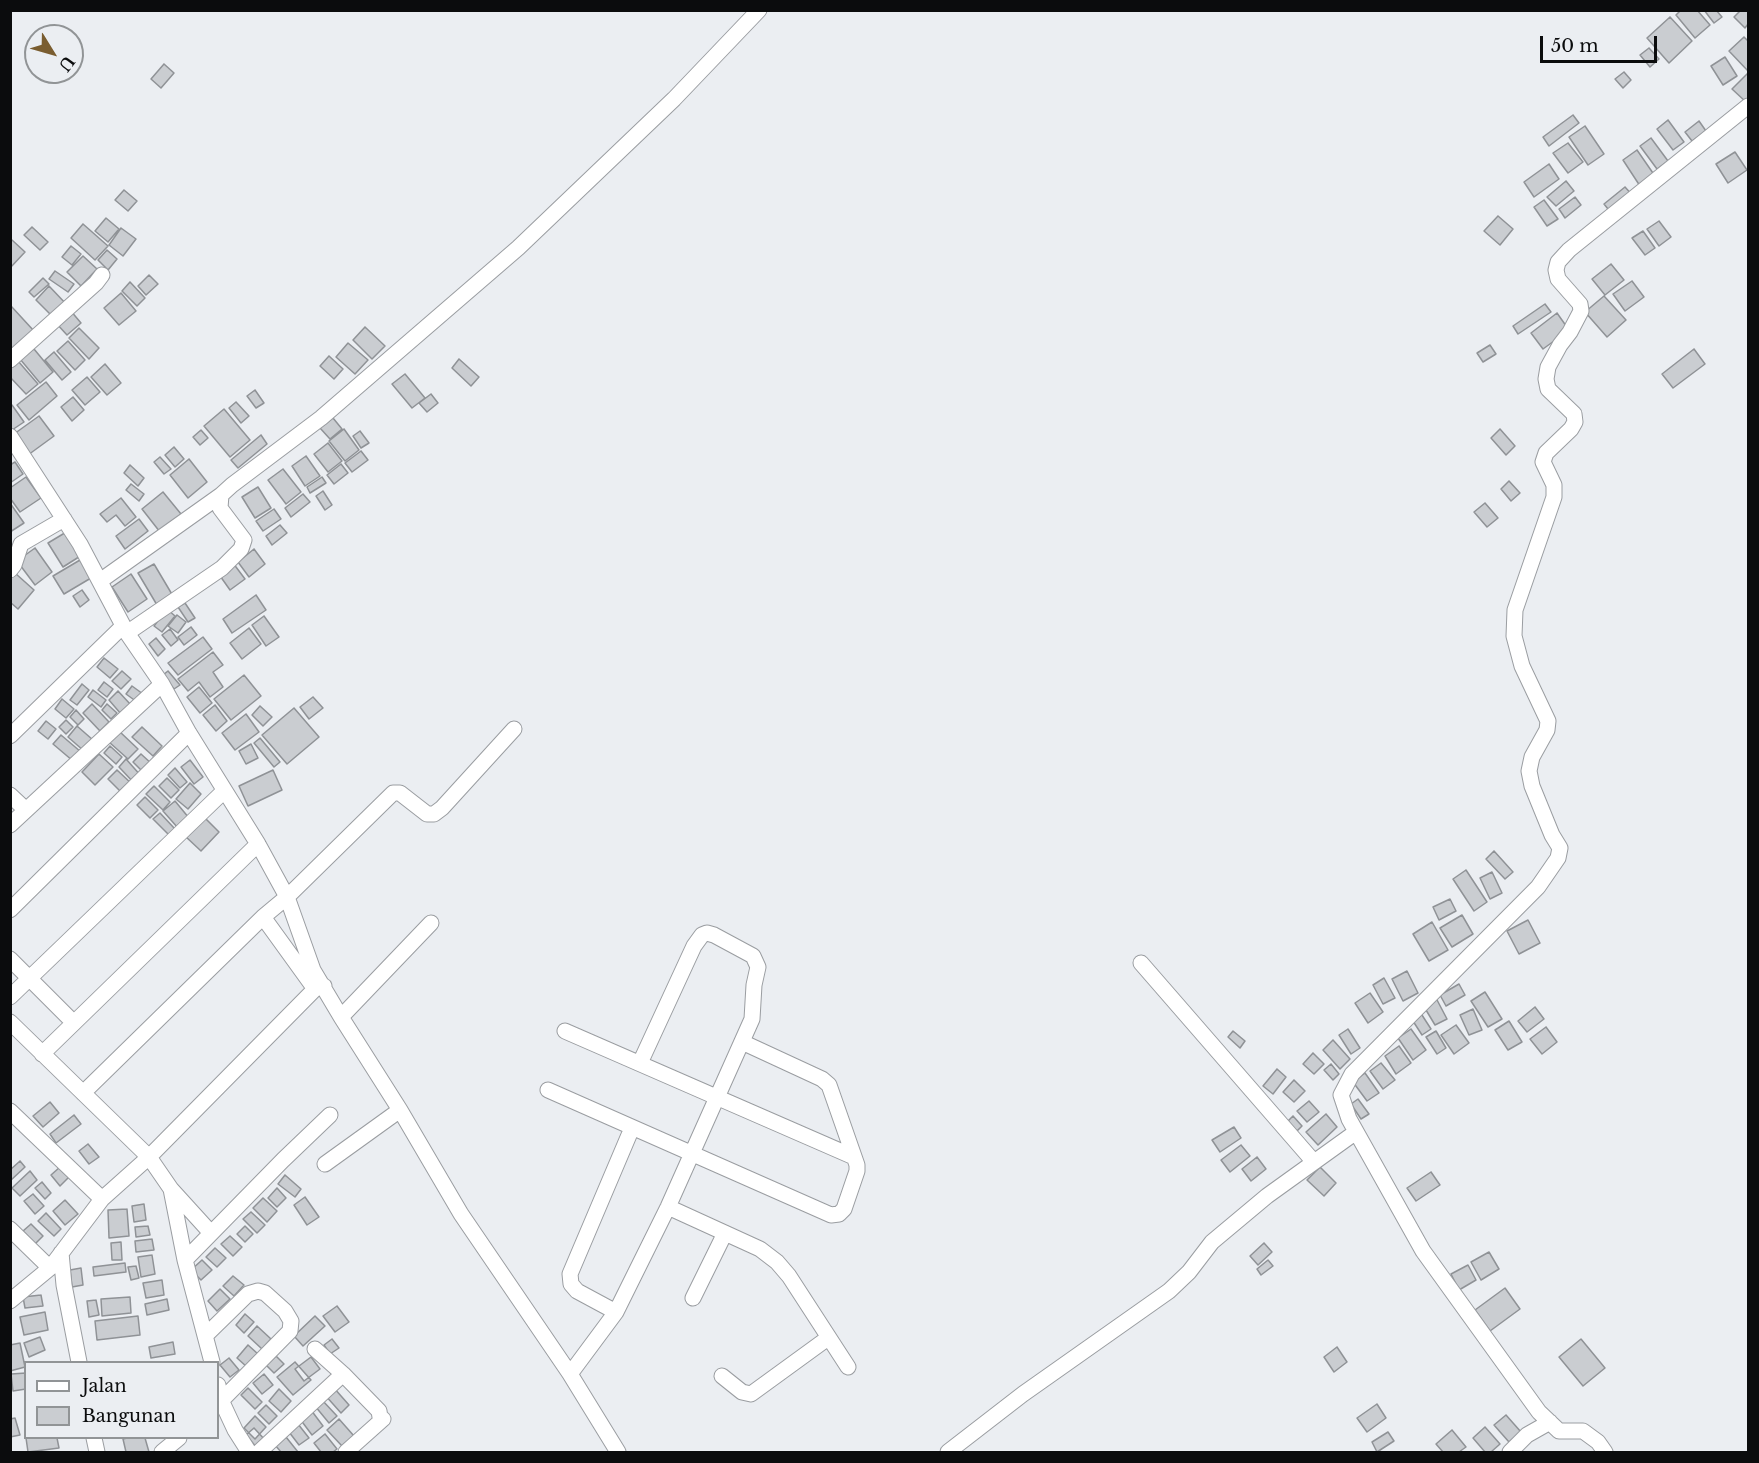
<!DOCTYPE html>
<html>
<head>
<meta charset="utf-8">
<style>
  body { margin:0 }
  #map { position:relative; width:1759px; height:1463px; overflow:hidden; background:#ebeef2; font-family:"Libre Baskerville",serif }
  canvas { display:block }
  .frame { position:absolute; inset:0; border:12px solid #0b0c0d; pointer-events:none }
  .legend { position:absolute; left:24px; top:1361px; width:195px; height:78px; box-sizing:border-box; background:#ebeef2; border:2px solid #919496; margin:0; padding:8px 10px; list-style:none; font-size:18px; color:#0b0c0d }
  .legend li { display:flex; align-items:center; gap:12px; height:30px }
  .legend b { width:30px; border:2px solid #919496 }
  .north { position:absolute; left:24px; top:24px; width:60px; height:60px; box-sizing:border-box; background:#ebeef2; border:2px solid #919496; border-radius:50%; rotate:127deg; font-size:16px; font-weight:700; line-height:24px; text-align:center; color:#0b0c0d }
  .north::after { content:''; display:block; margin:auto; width:21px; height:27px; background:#7a5d30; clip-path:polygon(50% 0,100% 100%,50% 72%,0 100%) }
  .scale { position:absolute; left:1540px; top:36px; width:117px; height:27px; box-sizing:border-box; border:3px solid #0b0c0d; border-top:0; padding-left:8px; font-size:18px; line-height:21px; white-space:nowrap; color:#0b0c0d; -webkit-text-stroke:4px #ebeef2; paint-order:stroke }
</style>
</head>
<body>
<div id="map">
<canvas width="1759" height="1463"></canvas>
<div class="frame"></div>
<ul class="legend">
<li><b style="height:8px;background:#fff"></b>Jalan</li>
<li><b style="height:16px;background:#cacdd1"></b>Bangunan</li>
</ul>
<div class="north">U</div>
<div class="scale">50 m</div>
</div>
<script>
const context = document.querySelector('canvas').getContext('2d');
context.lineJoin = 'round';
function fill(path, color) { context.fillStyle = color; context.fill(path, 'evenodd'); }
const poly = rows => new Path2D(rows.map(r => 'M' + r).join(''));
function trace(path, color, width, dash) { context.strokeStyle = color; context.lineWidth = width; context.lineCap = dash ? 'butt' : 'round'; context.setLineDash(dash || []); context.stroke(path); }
const building = poly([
  [1681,10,1697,10,1710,25,1695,38,1676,15,1681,10],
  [1704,10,1716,10,1722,17,1714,23,1704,10],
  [1741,10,1748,10,1748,24,1745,28,1734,17,1741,10],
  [1670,17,1692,41,1669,63,1647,38,1670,17],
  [1744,37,1748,41,1748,71,1729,51,1744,37],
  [1649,48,1659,59,1650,67,1640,55,1649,48],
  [1725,57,1737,76,1723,85,1711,66,1725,57],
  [164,64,174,73,161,88,151,79,164,64],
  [1624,72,1631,80,1623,88,1615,79,1624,72],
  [1748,73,1748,99,1746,102,1732,89,1748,73],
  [1573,115,1579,123,1549,146,1543,137,1573,115],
  [1668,120,1684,142,1673,150,1657,129,1668,120],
  [1699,121,1706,131,1692,141,1685,132,1699,121],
  [1585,126,1604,154,1588,165,1569,137,1585,126],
  [1651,138,1668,161,1657,169,1640,146,1651,138],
  [1568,143,1583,162,1568,173,1553,153,1568,143],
  [1637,150,1655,176,1640,186,1623,160,1637,150],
  [1735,152,1747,170,1728,183,1716,164,1735,152],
  [1549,164,1559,179,1534,197,1524,182,1549,164],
  [1566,181,1574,191,1556,206,1547,197,1566,181],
  [1625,187,1634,197,1612,214,1604,204,1625,187],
  [124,190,137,201,128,211,115,200,124,190],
  [1575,197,1581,205,1565,218,1559,209,1575,197],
  [1544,200,1558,219,1547,226,1534,207,1544,200],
  [1498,216,1513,229,1500,245,1484,231,1498,216],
  [106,218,119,229,108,242,95,231,106,218],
  [1659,221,1671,237,1659,246,1647,229,1659,221],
  [83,224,108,246,95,260,71,238,83,224],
  [32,227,48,242,40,250,24,235,32,227],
  [121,228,136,239,123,256,109,245,121,228],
  [1643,231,1655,248,1645,255,1632,238,1643,231],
  [12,240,25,252,10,268,10,241,12,240],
  [71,246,81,254,72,265,62,257,71,246],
  [107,250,117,259,108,270,98,260,107,250],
  [83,256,97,269,81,286,67,272,83,256],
  [1611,264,1624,280,1605,295,1592,279,1611,264],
  [55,271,74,284,68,292,49,279,55,271],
  [149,275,158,284,146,295,138,286,149,275],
  [43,278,49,284,34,297,29,292,43,278],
  [1632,281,1644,297,1625,311,1613,294,1632,281],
  [130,282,145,298,137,306,122,291,130,282],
  [49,286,68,306,55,319,36,300,49,286],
  [121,293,136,311,119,325,104,308,121,293],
  [1604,296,1626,320,1607,337,1585,312,1604,296],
  [1545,304,1551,312,1518,334,1513,326,1545,304],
  [11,306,34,331,10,353,10,307,11,306],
  [70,310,81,323,67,335,56,323,70,310],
  [1557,313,1569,330,1543,349,1531,333,1557,313],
  [365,327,385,346,372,359,353,340,365,327],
  [79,328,99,348,89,359,69,338,79,328],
  [68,341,85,360,75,370,57,351,68,341],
  [348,343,368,360,355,374,336,357,348,343],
  [1490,345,1496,354,1483,362,1477,353,1490,345],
  [34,349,53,372,40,383,20,359,34,349],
  [1694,349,1705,364,1673,388,1662,374,1694,349],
  [54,352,71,372,62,380,45,360,54,352],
  [329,356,343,369,334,379,320,366,329,356],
  [459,359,479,377,471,386,452,368,459,359],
  [18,361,38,384,26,394,10,377,10,367,18,361],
  [105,364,121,383,107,395,91,377,105,364],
  [405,374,425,398,412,408,392,384,405,374],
  [87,377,100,392,85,405,72,390,87,377],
  [46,382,57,396,29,420,17,405,46,382],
  [255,390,264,403,256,408,247,396,255,390],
  [431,394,438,403,427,412,419,403,431,394],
  [73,397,84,410,72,421,61,407,73,397],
  [236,402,249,416,241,423,229,408,236,402],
  [12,405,24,422,12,430,10,428,10,406,12,405],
  [224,409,250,440,230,457,204,426,224,409],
  [39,416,54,436,28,455,14,434,39,416],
  [333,418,342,429,330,439,320,428,333,418],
  [344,429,359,450,345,461,329,441,344,429],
  [1500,429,1515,446,1506,455,1491,438,1500,429],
  [201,430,208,438,200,445,193,437,201,430],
  [360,431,369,443,361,448,353,436,360,431],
  [261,435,267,444,238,468,231,460,261,435],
  [328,443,342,461,328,472,314,454,328,443],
  [174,447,184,459,175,467,165,455,174,447],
  [361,451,368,460,352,472,345,463,361,451],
  [306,456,320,476,305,486,292,466,306,456],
  [160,457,171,469,164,474,154,462,160,457],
  [189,459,207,482,188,498,170,475,189,459],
  [15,462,23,474,10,483,10,465,15,462],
  [341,464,348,473,334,484,327,475,341,464],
  [130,465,144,478,138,486,124,473,130,465],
  [283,469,301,492,286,504,268,480,283,469],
  [26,477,41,498,20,512,10,498,10,488,26,477],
  [322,477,326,483,310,493,307,487,322,477],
  [1509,481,1520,493,1511,501,1501,489,1509,481],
  [131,484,144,494,139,501,126,490,131,484],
  [258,487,271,508,255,518,242,497,258,487],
  [323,491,332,505,325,510,316,496,323,491],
  [163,492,181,514,160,532,142,509,163,492],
  [303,494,310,502,291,517,285,508,303,494],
  [121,498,136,517,125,526,116,515,107,522,100,514,121,498],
  [10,503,24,523,10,532,10,503],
  [1485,503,1498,518,1487,527,1474,512,1485,503],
  [274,509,281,519,263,531,256,521,274,509],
  [139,519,148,531,125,549,116,536,139,519],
  [280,525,287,533,272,545,266,536,280,525],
  [68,531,82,555,63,567,48,543,68,531],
  [35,548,52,572,35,585,17,561,35,548],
  [254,549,265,564,249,577,238,562,254,549],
  [80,560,91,578,64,594,53,576,80,560],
  [233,563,245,579,230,590,218,573,233,563],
  [154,564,173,596,157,605,138,573,154,564],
  [15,573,34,590,18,609,10,602,10,578,15,573],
  [131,574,147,599,128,612,112,587,131,574],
  [82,590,89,600,80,607,73,596,82,590],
  [256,595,266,610,232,633,223,619,256,595],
  [185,603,195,618,188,622,178,607,185,603],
  [167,609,175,616,162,632,154,626,167,609],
  [177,615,186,622,178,633,168,626,177,615],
  [264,616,279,637,266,646,252,625,264,616],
  [191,627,197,635,184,645,178,637,191,627],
  [249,628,261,644,242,659,230,643,249,628],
  [170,629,178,640,171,646,162,635,170,629],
  [203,637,212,649,178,675,168,663,203,637],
  [156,638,165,649,158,656,149,644,156,638],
  [213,652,223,665,213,672,223,687,210,697,199,682,188,691,178,679,213,652],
  [104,658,118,669,110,678,97,667,104,658],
  [122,671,131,679,121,689,112,681,122,671],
  [168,671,180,685,174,689,163,675,168,671],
  [244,675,261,696,231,720,214,699,244,675],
  [104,682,113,689,107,697,98,690,104,682],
  [82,684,89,690,77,705,70,700,82,684],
  [132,686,143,694,137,702,126,694,132,686],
  [199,687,212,703,200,713,187,697,199,687],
  [93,690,106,700,101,707,88,697,93,690],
  [118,691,131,705,121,714,109,700,118,691],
  [313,697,323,708,309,719,300,707,313,697],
  [62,699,74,709,66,718,55,709,62,699],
  [92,704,109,722,100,731,83,713,92,704],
  [107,704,117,713,111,719,102,710,107,704],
  [215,705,227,721,216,731,203,715,215,705],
  [260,706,272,717,263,726,252,715,260,706],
  [294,708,319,737,287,764,262,735,294,708],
  [76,710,84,719,78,725,70,717,76,710],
  [246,714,259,732,235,750,222,733,246,714],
  [66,720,73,727,66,734,59,727,66,720],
  [46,721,56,729,48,739,38,731,46,721],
  [77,726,93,740,84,751,68,737,77,726],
  [142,727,162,746,153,756,132,737,142,727],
  [119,731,138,749,128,759,109,742,119,731],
  [61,735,81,752,73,761,53,744,61,735],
  [260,738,280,762,274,767,254,743,260,738],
  [251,744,258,758,246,764,239,751,251,744],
  [110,746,122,757,116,764,104,753,110,746],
  [99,754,113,767,95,785,82,772,99,754],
  [141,754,153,765,144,773,133,762,141,754],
  [126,759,142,777,135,784,119,767,126,759],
  [190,760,203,777,194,784,181,767,190,760],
  [175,768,187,782,180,788,168,775,175,768],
  [117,770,133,785,124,795,108,779,117,770],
  [273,770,282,790,248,806,239,786,273,770],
  [167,778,179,790,171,798,159,786,167,778],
  [190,783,201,794,188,809,176,799,190,783],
  [154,786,170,802,163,810,146,794,154,786],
  [145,797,158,810,150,818,137,805,145,797],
  [175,801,189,818,178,828,163,811,175,801],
  [160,813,175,829,169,835,153,819,160,813],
  [204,817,219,832,201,851,185,836,204,817],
  [1494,851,1513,872,1505,879,1486,859,1494,851],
  [1466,870,1487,902,1474,911,1453,879,1466,870],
  [1492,872,1502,893,1490,899,1480,878,1492,872],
  [1450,899,1456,911,1439,920,1433,907,1450,899],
  [1462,915,1473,934,1452,947,1440,928,1462,915],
  [1528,920,1540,943,1519,954,1507,931,1528,920],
  [1432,922,1448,950,1429,961,1413,934,1432,922],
  [1407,971,1418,993,1403,1001,1392,979,1407,971],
  [1384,978,1395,998,1383,1004,1373,985,1384,978],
  [1459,984,1465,995,1446,1006,1440,995,1459,984],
  [1485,992,1502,1019,1488,1027,1471,1001,1485,992],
  [1370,993,1383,1012,1368,1023,1355,1003,1370,993],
  [1436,998,1447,1019,1435,1025,1423,1005,1436,998],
  [1535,1007,1544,1019,1527,1032,1518,1021,1535,1007],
  [1473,1009,1482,1030,1469,1035,1460,1015,1473,1009],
  [1420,1012,1431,1029,1422,1035,1411,1018,1420,1012],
  [1509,1021,1522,1042,1508,1050,1495,1030,1509,1021],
  [1456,1025,1469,1043,1454,1054,1441,1035,1456,1025],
  [1546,1027,1557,1042,1542,1054,1530,1039,1546,1027],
  [1348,1029,1360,1048,1351,1054,1339,1035,1348,1029],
  [1411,1029,1426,1050,1413,1060,1398,1038,1411,1029],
  [1233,1031,1245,1041,1240,1048,1228,1037,1233,1031],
  [1436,1031,1446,1048,1437,1054,1426,1037,1436,1031],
  [1333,1040,1350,1059,1340,1069,1323,1050,1333,1040],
  [1399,1046,1411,1063,1396,1074,1385,1056,1399,1046],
  [1313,1053,1324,1064,1314,1074,1303,1064,1313,1053],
  [1381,1063,1395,1080,1383,1089,1370,1071,1381,1063],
  [1331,1064,1339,1074,1333,1080,1324,1070,1331,1064],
  [1277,1069,1286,1077,1273,1094,1263,1086,1277,1069],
  [1365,1073,1379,1093,1367,1101,1353,1082,1365,1073],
  [1294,1080,1305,1091,1294,1102,1283,1092,1294,1080],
  [1358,1099,1369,1114,1361,1119,1351,1104,1358,1099],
  [1309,1101,1319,1112,1307,1122,1297,1111,1309,1101],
  [50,1102,59,1113,43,1127,33,1116,50,1102],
  [1326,1114,1337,1127,1318,1145,1306,1132,1326,1114],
  [74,1115,81,1124,56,1143,50,1134,74,1115],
  [1293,1116,1302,1126,1296,1132,1287,1122,1293,1116],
  [1234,1127,1241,1138,1220,1152,1212,1140,1234,1127],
  [88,1144,99,1157,89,1164,79,1151,88,1144],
  [1241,1145,1250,1156,1230,1172,1221,1160,1241,1145],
  [1257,1157,1266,1169,1251,1181,1242,1169,1257,1157],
  [20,1161,25,1167,10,1181,10,1170,20,1161],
  [60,1167,69,1177,60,1186,51,1175,60,1167],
  [1320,1167,1336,1183,1324,1196,1307,1180,1320,1167],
  [30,1171,37,1180,20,1196,12,1188,30,1171],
  [1431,1172,1440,1185,1416,1201,1407,1188,1431,1172],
  [285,1175,301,1189,295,1197,278,1184,285,1175],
  [42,1182,51,1193,45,1199,35,1188,42,1182],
  [277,1188,286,1198,277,1207,268,1198,277,1188],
  [33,1194,44,1206,35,1214,24,1201,33,1194],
  [305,1197,319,1217,307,1225,294,1205,305,1197],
  [263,1198,277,1211,267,1222,253,1208,263,1198],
  [65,1200,78,1214,65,1225,53,1211,65,1200],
  [144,1204,146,1220,134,1222,132,1206,144,1204],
  [127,1209,129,1236,109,1238,108,1210,127,1209],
  [251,1212,265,1225,257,1233,243,1219,251,1212],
  [46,1213,61,1229,54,1236,38,1221,46,1213],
  [31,1224,43,1236,35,1244,23,1231,31,1224],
  [148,1226,150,1235,136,1237,135,1227,148,1226],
  [245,1226,253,1234,245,1242,237,1234,245,1226],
  [230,1236,242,1247,233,1256,221,1244,230,1236],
  [152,1239,154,1250,136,1252,135,1241,152,1239],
  [121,1242,122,1260,112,1260,111,1243,121,1242],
  [1264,1243,1272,1252,1258,1265,1250,1256,1264,1243],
  [215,1248,226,1258,217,1267,206,1257,215,1248],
  [1489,1252,1499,1269,1481,1280,1471,1262,1489,1252],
  [152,1255,155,1274,141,1277,138,1257,152,1255],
  [202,1260,212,1270,201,1280,191,1270,202,1260],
  [1268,1260,1273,1266,1261,1275,1257,1269,1268,1260],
  [125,1263,126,1272,94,1276,93,1267,125,1263],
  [1468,1265,1476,1280,1459,1290,1451,1274,1468,1265],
  [136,1266,139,1278,131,1280,128,1267,136,1266],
  [81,1268,83,1285,72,1287,70,1270,81,1268],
  [233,1276,244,1285,234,1296,223,1286,233,1276],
  [162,1280,164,1295,146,1298,143,1283,162,1280],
  [1505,1288,1520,1309,1490,1331,1475,1310,1505,1288],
  [220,1289,230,1299,217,1311,208,1301,220,1289],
  [41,1295,43,1306,25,1308,23,1297,41,1295],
  [130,1297,131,1313,102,1316,101,1299,130,1297],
  [167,1299,169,1310,147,1315,145,1304,167,1299],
  [96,1300,99,1315,89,1317,87,1301,96,1300],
  [337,1306,349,1322,335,1332,323,1316,337,1306],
  [45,1312,48,1330,24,1335,20,1317,45,1312],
  [245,1314,254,1322,244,1333,236,1325,245,1314],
  [138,1316,140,1335,97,1340,95,1321,138,1316],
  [315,1316,325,1326,303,1346,294,1336,315,1316],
  [257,1326,271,1339,262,1349,248,1336,257,1326],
  [40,1337,45,1350,29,1357,24,1343,40,1337],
  [332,1339,339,1348,330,1354,324,1345,332,1339],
  [1581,1339,1605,1368,1583,1386,1559,1357,1581,1339],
  [173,1342,175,1354,151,1358,149,1347,173,1342],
  [20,1343,25,1367,10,1371,10,1345,20,1343],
  [248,1345,258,1354,247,1367,237,1358,248,1345],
  [1337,1347,1347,1362,1334,1372,1324,1357,1337,1347],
  [276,1356,284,1364,274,1373,266,1365,276,1356],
  [311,1357,320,1369,304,1381,295,1369,311,1357],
  [229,1358,239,1370,230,1377,220,1365,229,1358],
  [295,1362,311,1380,293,1395,277,1377,295,1362],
  [26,1373,26,1389,13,1391,11,1374,26,1373],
  [264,1374,273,1385,262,1394,253,1383,264,1374],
  [248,1388,262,1402,255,1409,241,1395,248,1388],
  [334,1388,349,1405,341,1413,325,1395,334,1388],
  [279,1389,291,1401,281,1412,269,1401,279,1389],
  [322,1400,337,1416,329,1423,315,1406,322,1400],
  [1377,1404,1386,1418,1367,1432,1357,1418,1377,1404],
  [266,1405,277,1416,269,1424,258,1413,266,1405],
  [311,1410,323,1426,312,1435,300,1419,311,1410],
  [1506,1415,1521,1432,1509,1442,1494,1425,1506,1415],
  [255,1416,266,1427,255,1439,244,1428,255,1416],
  [15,1418,20,1435,10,1437,10,1419,15,1418],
  [339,1419,354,1436,342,1446,327,1430,339,1419],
  [298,1424,309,1438,299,1445,289,1432,298,1424],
  [1485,1427,1500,1444,1491,1452,1485,1452,1473,1438,1485,1427],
  [254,1428,266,1441,257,1448,246,1435,254,1428],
  [1452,1430,1466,1447,1459,1452,1443,1452,1436,1444,1452,1430],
  [1388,1432,1394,1441,1377,1452,1372,1442,1388,1432],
  [325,1434,337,1449,333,1452,321,1452,314,1443,325,1434],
  [286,1437,298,1452,281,1452,275,1445,286,1437],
  [26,1438,57,1438,59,1448,28,1452,26,1438],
  [127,1438,145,1438,149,1452,126,1452,123,1439,127,1438]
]);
const minor = poly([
  [10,360,96,283,102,275],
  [10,436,80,544,127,633,162,684,189,733,258,844,287,897,313,970,341,1017,400,1110,461,1214,570,1374,618,1452],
  [10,570,14,565,21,544,64,519],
  [100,581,221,495],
  [127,633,222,568,241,549,244,540,220,508,221,495,232,485,321,418,518,248,674,99,759,10],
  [10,736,123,626],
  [10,795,26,810],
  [10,825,162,684],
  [10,910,189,733],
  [263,917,315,989],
  [10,959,74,1023],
  [1141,963,1314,1162],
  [10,997,224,791],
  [341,1017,431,923],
  [10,1022,149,1157,171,1189,185,1260,212,1362],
  [565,1031,854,1157],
  [42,1054,258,844],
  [548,1090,831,1215,839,1214,844,1209,857,1171,857,1165,829,1085,822,1079,742,1042],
  [83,1093,263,917,287,897,393,793,400,793,427,814,434,814,442,808,514,729],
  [10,1111,102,1199],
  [325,1164,400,1110],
  [171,1189,211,1233],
  [668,1207,760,1249,777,1262,789,1276,848,1367],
  [10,1229,50,1268],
  [61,1253,64,1285,79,1362],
  [185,1260,283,1160,330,1115],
  [693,1298,725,1233],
  [10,1301,50,1268,102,1199,149,1157,315,989,324,986],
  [616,1312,577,1291,571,1284,570,1274,632,1128],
  [205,1336,248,1294,258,1291,265,1293,285,1311,291,1321,290,1331,218,1404],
  [315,1349,343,1374],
  [570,1374,616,1312,668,1207,752,1019,754,985,758,967,753,956,714,935,707,933,702,935,694,946,640,1063],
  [722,1376,742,1392,751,1394,828,1338],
  [218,1385,221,1400,235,1430,249,1452],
  [94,1438,97,1452],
  [162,1452,179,1438],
  [259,1452,343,1374,379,1411,380,1417,383,1419,346,1452],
  [948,1452,1023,1394,1169,1291,1189,1272,1212,1242,1267,1196,1356,1132],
  [1510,1452,1527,1435,1550,1422],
  [1605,1452,1598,1442,1583,1431,1559,1431,1539,1412,1423,1251,1349,1119,1341,1095,1352,1074,1538,887,1558,858,1560,848,1552,835,1532,786,1529,771,1532,757,1547,730,1548,721,1522,666,1514,636,1515,610,1554,497,1554,485,1543,462,1546,453,1571,429,1575,422,1574,414,1548,389,1546,379,1548,367,1560,345,1570,332,1581,311,1580,304,1558,279,1556,270,1558,262,1569,250,1748,106]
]);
fill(building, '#cacdd1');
trace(building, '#8f9296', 1.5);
trace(minor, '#9a9da1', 17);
trace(minor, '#fff', 15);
</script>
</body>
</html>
